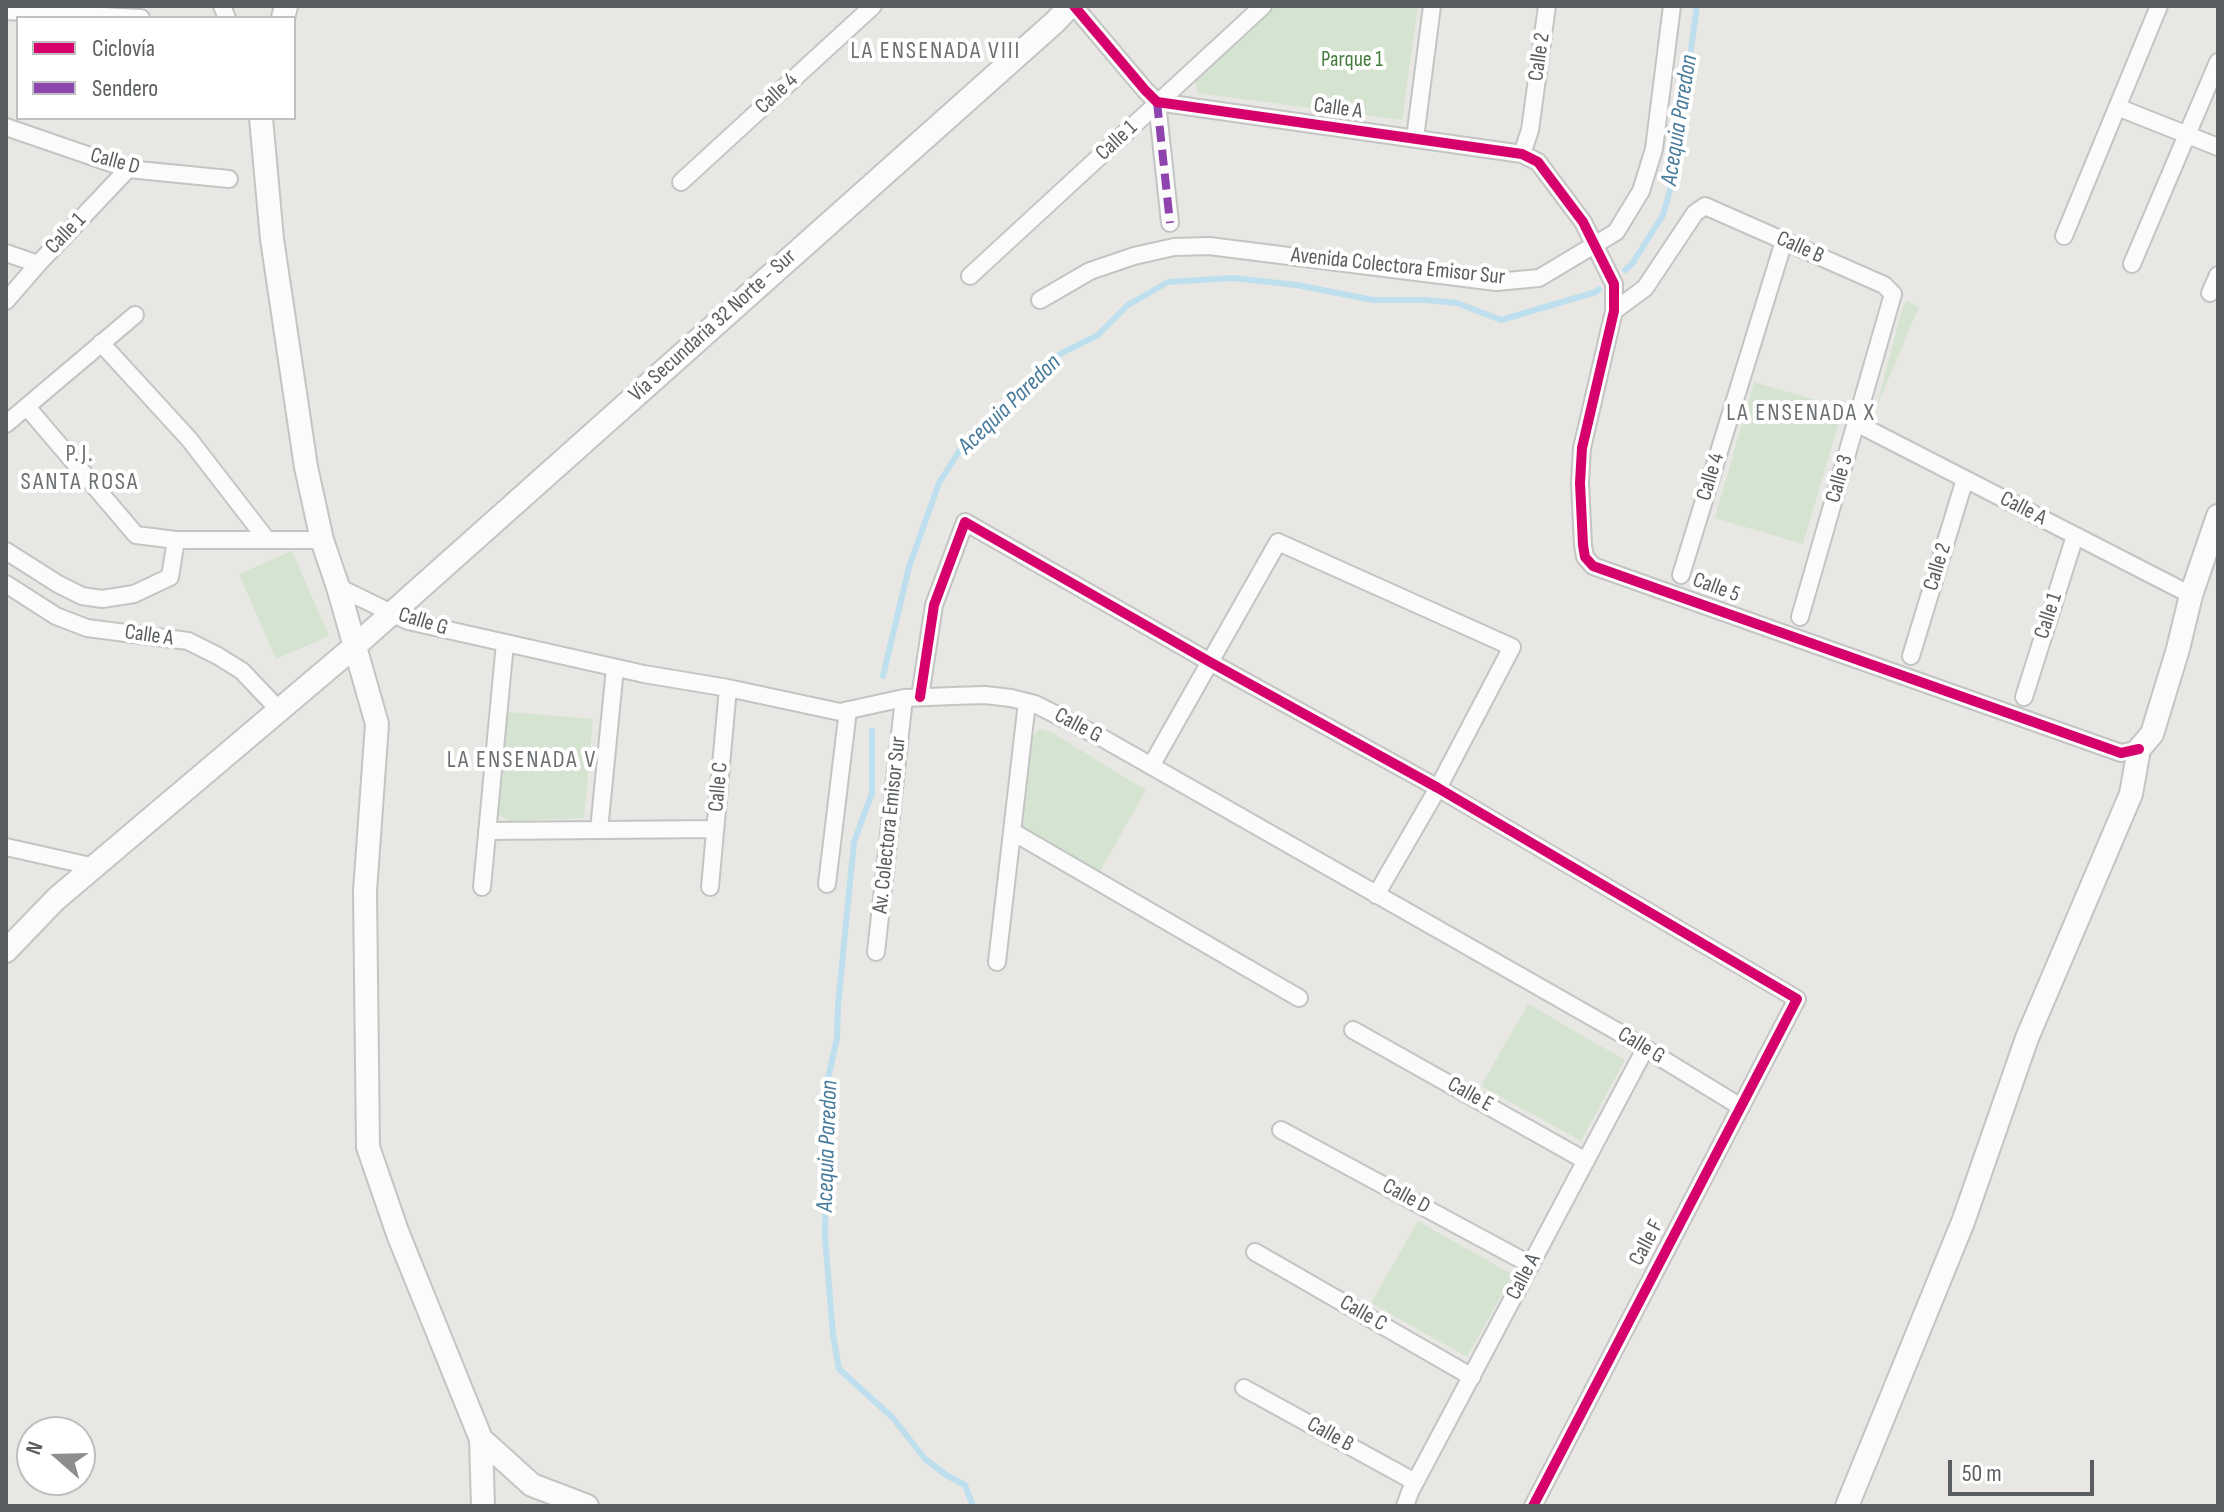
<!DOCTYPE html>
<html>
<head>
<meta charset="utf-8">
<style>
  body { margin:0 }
  #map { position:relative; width:2224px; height:1512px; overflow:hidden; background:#e9e7e4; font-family:"Sofia Sans Condensed",sans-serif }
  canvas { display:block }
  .frame { position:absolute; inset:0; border:8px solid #5a5e61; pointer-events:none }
  .legend { position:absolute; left:16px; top:16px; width:280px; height:104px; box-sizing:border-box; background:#fff; border:2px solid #bdbfc0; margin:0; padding:10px 14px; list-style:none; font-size:24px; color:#5a5e61 }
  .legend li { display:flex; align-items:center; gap:16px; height:40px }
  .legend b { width:40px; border:2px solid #bdbfc0 }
  .north { position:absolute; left:16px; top:1416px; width:80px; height:80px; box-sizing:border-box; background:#fff; border:2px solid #bdbfc0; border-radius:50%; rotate:290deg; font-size:22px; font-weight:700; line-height:32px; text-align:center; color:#5a5e61 }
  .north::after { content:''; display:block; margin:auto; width:28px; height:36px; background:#8c8e8f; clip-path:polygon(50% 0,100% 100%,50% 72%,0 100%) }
  .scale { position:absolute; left:1948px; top:1460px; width:146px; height:36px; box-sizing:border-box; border:4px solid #5a5e61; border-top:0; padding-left:10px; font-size:24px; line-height:28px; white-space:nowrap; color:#5a5e61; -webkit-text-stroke:6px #fff; paint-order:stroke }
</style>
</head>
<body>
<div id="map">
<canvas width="2224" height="1512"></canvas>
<div class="frame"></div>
<ul class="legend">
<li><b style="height:10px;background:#d6006c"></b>Ciclovía</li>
<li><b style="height:10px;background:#8e44ad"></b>Sendero</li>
</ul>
<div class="north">N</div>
<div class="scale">50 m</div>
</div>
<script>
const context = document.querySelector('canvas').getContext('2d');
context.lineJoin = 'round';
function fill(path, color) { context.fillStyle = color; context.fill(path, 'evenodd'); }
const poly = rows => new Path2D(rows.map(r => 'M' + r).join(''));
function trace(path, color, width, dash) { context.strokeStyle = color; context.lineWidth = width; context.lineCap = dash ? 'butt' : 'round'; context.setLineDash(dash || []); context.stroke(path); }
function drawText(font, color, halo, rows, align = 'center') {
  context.font = font + ' "Sofia Sans Condensed",sans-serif'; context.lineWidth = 8; context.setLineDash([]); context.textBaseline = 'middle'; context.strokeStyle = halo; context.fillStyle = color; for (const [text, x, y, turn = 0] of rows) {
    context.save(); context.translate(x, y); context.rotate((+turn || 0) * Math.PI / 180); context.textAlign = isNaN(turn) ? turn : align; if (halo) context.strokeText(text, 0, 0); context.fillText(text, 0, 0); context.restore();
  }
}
const green = poly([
  [1276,6,1418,6,1402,120,1198,93,1195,81],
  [1907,301,1919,307,1876,408,1903,306],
  [1754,382,1843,408,1803,544,1715,518],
  [292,551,329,636,276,659,239,574],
  [508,712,593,719,584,818,508,821,498,814],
  [1039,729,1051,732,1146,790,1100,871,1022,831,1033,737],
  [1528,1004,1625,1060,1581,1141,1481,1086],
  [1418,1221,1513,1275,1467,1357,1371,1303]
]);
const stream = poly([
  [1625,270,1632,264,1663,215,1679,159,1688,71,1697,6],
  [883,676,909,567,939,483,963,445,1017,401,1058,355,1098,335,1128,305,1168,282,1233,278,1297,285,1373,300,1426,300,1457,303,1501,320,1596,292,1599,289],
  [872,731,872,793,854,842,838,1005,837,1038,828,1078,830,1107,826,1165,825,1237,833,1335,839,1369,893,1418,925,1459,946,1475,965,1485,973,1506]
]);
const street = poly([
  [222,6,227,18],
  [1074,6,1145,90,1157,102,1522,154,1538,162,1583,222,1614,284,1614,311,1582,448,1580,483,1583,545,1585,557,1593,566,2121,753,2139,749],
  [6,11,141,18],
  [1157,102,1170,223],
  [2117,107,2218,147],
  [6,127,128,169,229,179],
  [1415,138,1432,6],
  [1522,154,1530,130,1547,6],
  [681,182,873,6],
  [2064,236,2159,6],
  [6,253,38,264],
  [2132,264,2218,62],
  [970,276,1263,6],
  [2210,293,2218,275],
  [1040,300,1090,271,1134,256,1174,247,1209,246,1496,282,1539,278,1616,232,1641,191,1654,149,1672,6],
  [6,301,38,264,128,169],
  [1614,311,1645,288,1695,213,1705,206,1884,285,1893,294,1800,617],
  [101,343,189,439,267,540],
  [27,407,136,535,176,540,322,540],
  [1856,423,2191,595],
  [6,424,135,315],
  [6,551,58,584,82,596,102,599,134,594,170,577,176,540],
  [1681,575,1784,241],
  [6,584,56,616,87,628,188,641,218,656,242,671,279,710],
  [338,587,408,621,644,674,728,688,840,712,904,698,953,696,985,695,1011,698,1035,704,1104,739,1620,1033,1741,1107],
  [1911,656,1965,479],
  [920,697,934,605,965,522,1210,662,1438,788,1797,999,1533,1506],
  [2024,697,2075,536],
  [1151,766,1278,542,1512,647,1438,788,1376,895],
  [599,830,615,668],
  [487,831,715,829],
  [1013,832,1299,998],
  [6,847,95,867],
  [827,884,848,710],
  [482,887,505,643],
  [710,887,728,688],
  [876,952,904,698],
  [997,962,1027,702],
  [1353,1030,1586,1161],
  [1281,1130,1531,1265],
  [1255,1252,1472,1377],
  [1244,1388,1415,1482],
  [1405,1506,1410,1492,1645,1049]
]);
const secondary = poly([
  [283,18,286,6],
  [261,118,272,239,306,467,322,540,338,587,377,724,365,891,368,1147,398,1234,481,1439,483,1506],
  [6,951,56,899,355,646,1055,22,1070,6],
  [481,1439,532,1485,587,1506],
  [1847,1506,1963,1222,2027,1038,2131,794,2139,749,2152,734,2178,649,2191,595,2218,516]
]);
const quiet = poly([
  [1157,102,1170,223]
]);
const cycleway = poly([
  [1074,6,1145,90,1157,102,1522,154,1538,162,1583,222,1614,284,1614,311,1582,448,1580,483,1583,545,1585,557,1593,566,2121,753,2139,749],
  [920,697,934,605,965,522,1210,662,1438,788,1797,999,1533,1506]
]);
const streetNames = [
  ["Calle 2",1540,57,-82],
  ["Calle 4",777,94,-43],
  ["Calle A",1338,109,8],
  ["Calle 1",1117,141,-43],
  ["Calle D",115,162,15],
  ["Calle 1",66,234,-46],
  ["Calle B",1800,248,24],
  ["Avenida Colectora Emisor Sur",1398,267,6],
  ["Vía Secundaria 32 Norte - Sur",713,326,-42],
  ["Calle 4",1711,477,-73],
  ["Calle 3",1840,479,-74],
  ["Calle A",2023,509,27],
  ["Calle 2",1938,567,-73],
  ["Calle 5",1716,588,20],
  ["Calle 1",2049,616,-72],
  ["Calle G",423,622,17],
  ["Calle A",149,636,8],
  ["Calle G",1078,726,28],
  ["Calle C",719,787,-85],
  ["Av. Colectora Emisor Sur",890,825,-84],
  ["Calle G",1641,1046,31],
  ["Calle E",1470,1095,29],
  ["Calle D",1406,1197,28],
  ["Calle F",1647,1243,-62],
  ["Calle A",1524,1277,-62],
  ["Calle C",1363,1314,30],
  ["Calle B",1330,1435,29]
];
const parkNames = [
  ["Parque 1",1352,60]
];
const neighbourhoodNames = [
  ["LA ENSENADA VIII",936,52],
  ["LA ENSENADA X",1801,414],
  ["P.J.",80,455],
  ["SANTA ROSA",80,483],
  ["LA ENSENADA V",522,761]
];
const waterNames = [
  ["Acequia Paredon",1680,120,-81],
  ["Acequia Paredon",1010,405,-44],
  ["Acequia Paredon",828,1146,-88]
];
fill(green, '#d5e3d1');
trace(stream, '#bddfee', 6);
trace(street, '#c3c4c4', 20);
trace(secondary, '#c3c4c4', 26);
trace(street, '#fcfbfb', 16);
trace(secondary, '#fcfbfb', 22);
trace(quiet, '#8e44ad', 8, [16, 8]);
trace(cycleway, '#d6006c', 10);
drawText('22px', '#5a5e61', '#fff', streetNames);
drawText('22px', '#437c3e', '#fff', parkNames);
context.letterSpacing = '2px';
drawText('24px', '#6c7073', '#fff', neighbourhoodNames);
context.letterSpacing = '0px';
drawText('italic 24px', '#477a9b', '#fff', waterNames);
</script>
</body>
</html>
